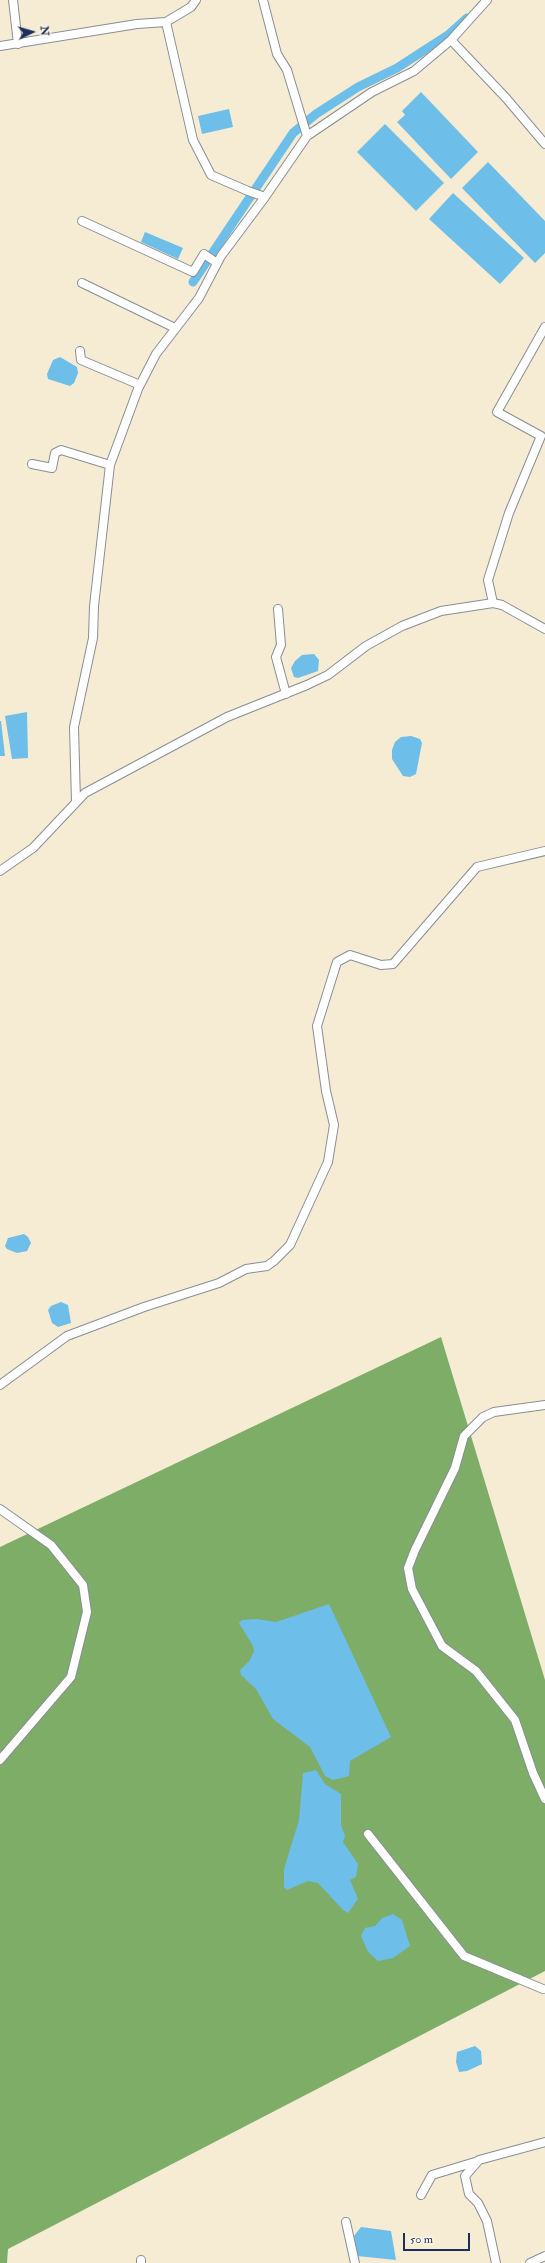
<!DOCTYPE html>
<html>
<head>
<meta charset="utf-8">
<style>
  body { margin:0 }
  #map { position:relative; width:545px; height:2263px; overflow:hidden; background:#f5ecd3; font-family:"IM FELL Double Pica",serif }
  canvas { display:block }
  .north { position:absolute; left:12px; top:12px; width:40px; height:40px; -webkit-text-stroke:3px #fcf5e5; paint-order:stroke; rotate:85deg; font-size:11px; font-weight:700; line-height:16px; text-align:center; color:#1b2f5e }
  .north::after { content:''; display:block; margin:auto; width:14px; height:18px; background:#1b2f5e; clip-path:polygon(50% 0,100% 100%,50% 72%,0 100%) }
  .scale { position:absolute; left:403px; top:2233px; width:67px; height:18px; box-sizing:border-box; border:2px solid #1b2f5e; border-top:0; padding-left:5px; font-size:12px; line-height:14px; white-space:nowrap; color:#1b2f5e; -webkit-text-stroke:3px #fcf5e5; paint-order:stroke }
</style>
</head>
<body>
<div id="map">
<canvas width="545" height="2263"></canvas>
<div class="north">N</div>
<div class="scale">50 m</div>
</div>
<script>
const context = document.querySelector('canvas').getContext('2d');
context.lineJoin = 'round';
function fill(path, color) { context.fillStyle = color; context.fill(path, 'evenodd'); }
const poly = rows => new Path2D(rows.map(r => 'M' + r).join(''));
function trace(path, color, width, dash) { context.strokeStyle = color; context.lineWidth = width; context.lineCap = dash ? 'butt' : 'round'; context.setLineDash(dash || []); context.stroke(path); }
const forest = poly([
  [441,1337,545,1680,545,1971,8,2249,7,2263,0,2263,0,1547]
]);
const water = poly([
  [421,92,478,152,451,179,397,122,405,115,402,111],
  [229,109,233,127,202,134,198,116],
  [385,124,444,183,416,211,357,152],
  [488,162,545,221,545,253,535,263,462,188],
  [453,193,524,258,500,284,429,219],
  [145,232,183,248,178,259,141,242],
  [60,357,77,367,78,373,74,383,70,386,48,379,47,374,53,360],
  [314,654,319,660,318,671,298,678,294,677,291,668,295,661,302,655],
  [27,712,28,758,12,759,5,716],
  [0,721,1,721,5,756,0,756],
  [411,736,420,739,422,743,416,774,410,777,403,776,392,759,392,750,395,742,401,737],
  [24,1234,28,1237,31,1243,27,1251,17,1253,7,1249,5,1246,8,1238],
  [61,1302,68,1305,71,1323,58,1327,52,1323,48,1310,51,1306],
  [329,1604,391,1737,350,1761,349,1776,333,1780,325,1776,310,1747,273,1719,256,1689,241,1675,240,1670,250,1660,254,1651,253,1646,239,1623,242,1620,257,1619,276,1622],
  [316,1770,325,1784,341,1794,341,1825,345,1836,343,1842,358,1864,356,1877,350,1880,358,1899,348,1913,343,1910,318,1883,308,1881,287,1890,284,1887,284,1869,299,1820,303,1773],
  [393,1914,402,1920,410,1946,393,1958,378,1961,368,1952,361,1936,365,1928,375,1926,382,1918],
  [475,2046,481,2051,482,2064,467,2071,459,2072,456,2062,457,2052],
  [361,2227,391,2231,396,2260,357,2256,354,2236]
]);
const canal = poly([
  [193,282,293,133,316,114,358,87,397,68,448,35,467,18]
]);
const street = poly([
  [13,0,18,44],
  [263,0,277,54,287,70,307,136],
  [166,22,193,140,211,175,248,191,265,197],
  [451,40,487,0],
  [0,46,137,24,166,22,191,7,196,0],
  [82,221,193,272,204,254,217,263],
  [82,283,175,328],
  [80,351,81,360,140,385],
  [32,464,52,468,55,453,61,450,110,465],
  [493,603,488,580,509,513,541,436,497,412,545,327],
  [278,609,281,645,276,657,286,694],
  [76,802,74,727,93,638,94,606,110,465,138,389,156,354,199,298,221,256,265,197,307,136,372,92,414,71,451,40,506,98,545,144],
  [0,871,33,848,85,793,227,717,307,685,328,675,366,646,402,626,441,611,493,603,502,605,545,629],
  [0,1385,67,1336,144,1307,219,1283,246,1269,267,1266,274,1261,290,1245,328,1162,334,1125,326,1091,317,1026,337,962,350,955,381,965,393,964,477,867,545,851],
  [545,1405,494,1412,483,1417,464,1436,455,1468,415,1550,408,1568,412,1589,442,1646,476,1671,515,1720,533,1773,545,1799],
  [0,1509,51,1545,83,1585,87,1612,71,1677,0,1760],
  [368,1834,464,1956,543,1989],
  [421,2195,432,2175,475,2162],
  [346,2222,355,2263],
  [141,2260,141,2263],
  [496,2263,487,2221,478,2203,469,2194,465,2176,479,2160,545,2142],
  [530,2263,545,2256]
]);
fill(forest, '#7ead68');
fill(water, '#6dbee8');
trace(canal, '#6dbee8', 9);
trace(street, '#888e98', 10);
trace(street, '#fff', 8);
</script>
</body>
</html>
